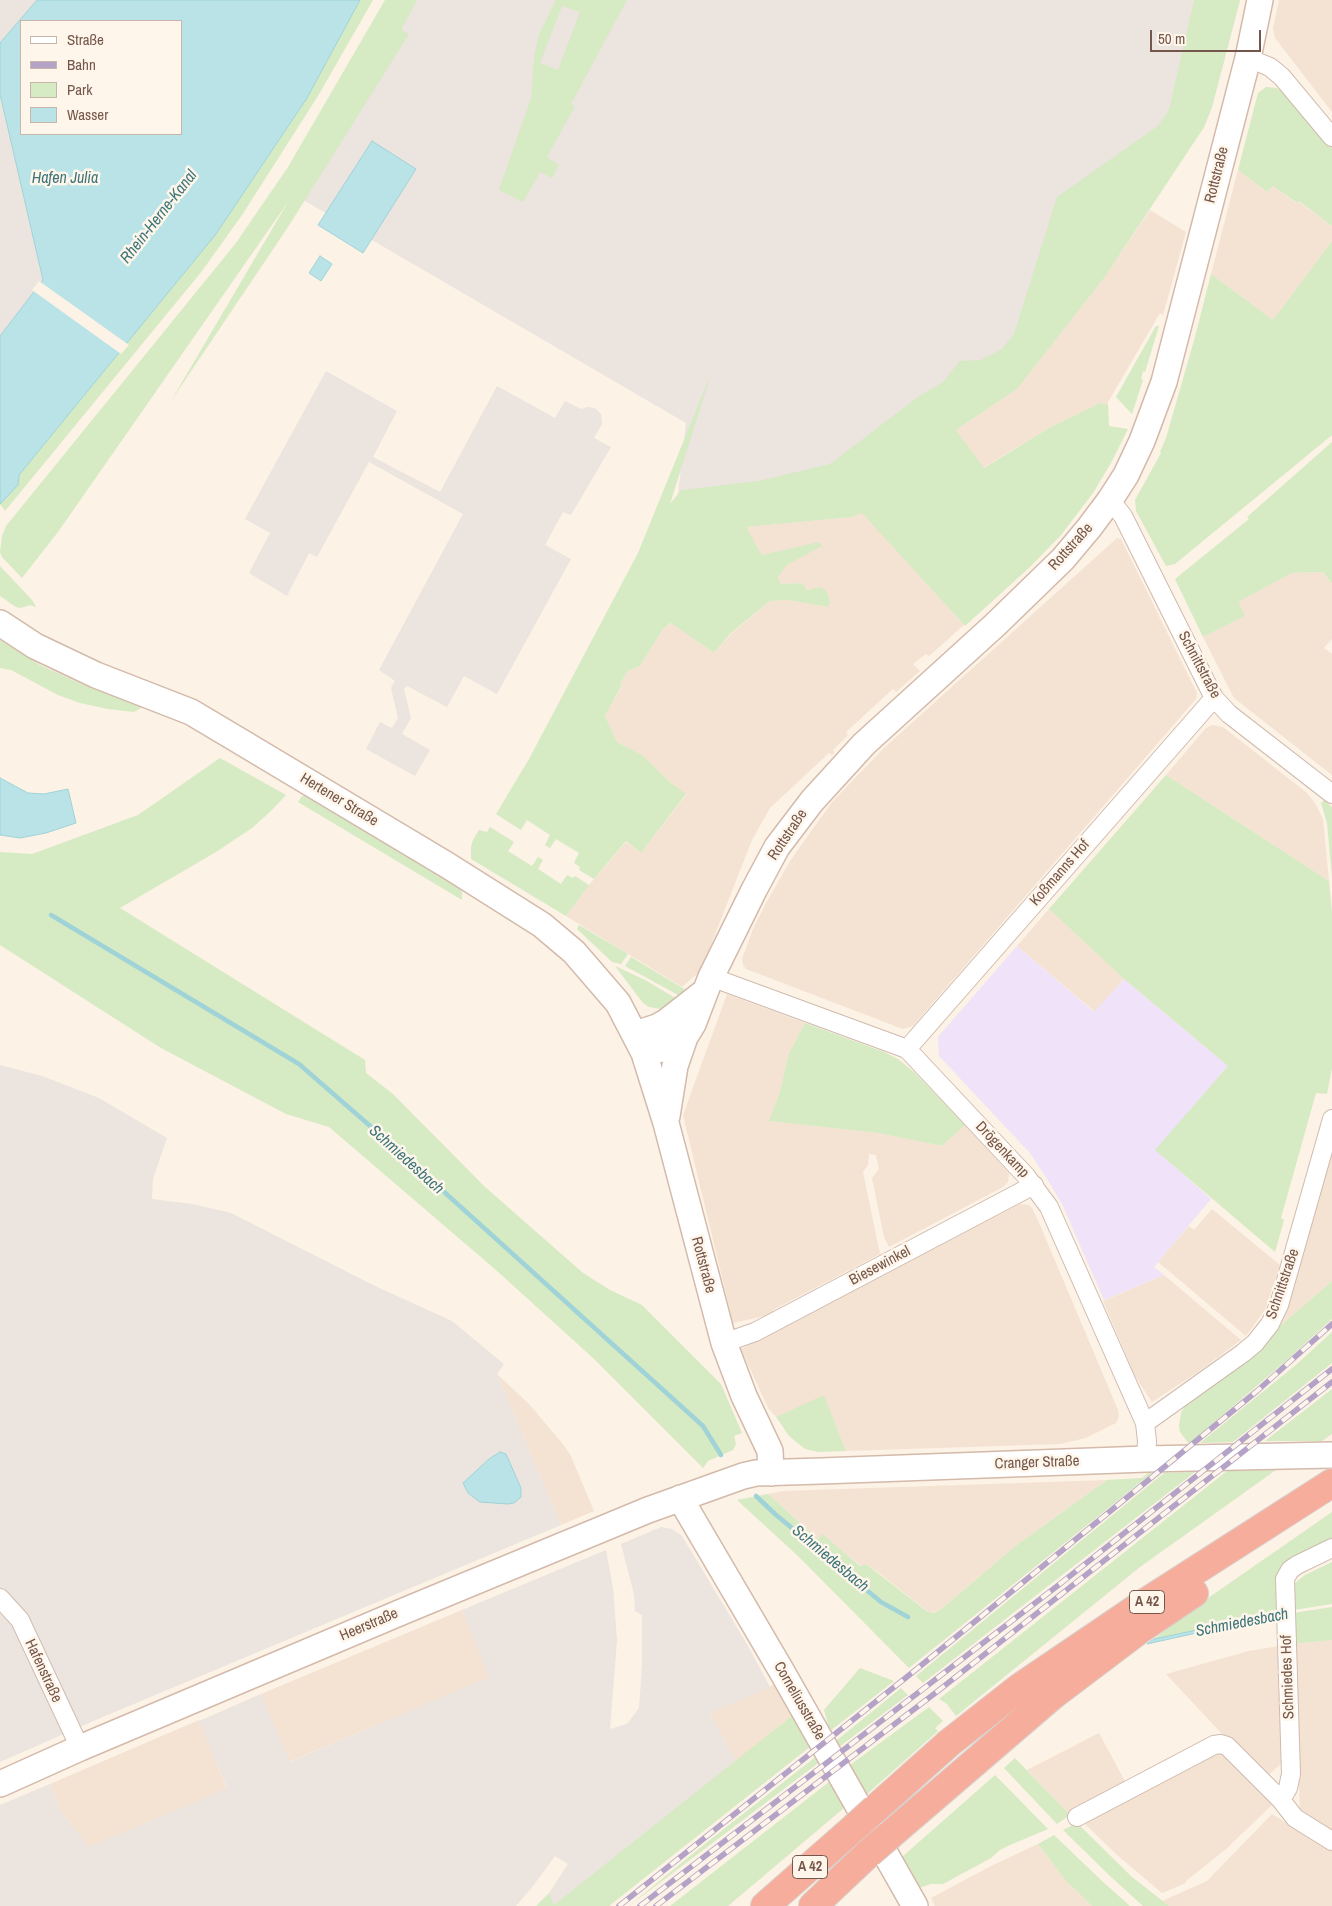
<!DOCTYPE html>
<html>
<head>
<meta charset="utf-8">
<style>
  body { margin:0 }
  #map { position:relative; width:1332px; height:1906px; overflow:hidden; background:#fcf2e5; font-family:"Archivo Narrow",sans-serif }
  canvas { display:block }
  .legend { position:absolute; left:20px; top:20px; width:162px; height:115px; box-sizing:border-box; background:#fff6eb; border:1px solid #c8b6ab; margin:0; padding:6px 9px; list-style:none; font-size:15px; color:#75564a }
  .legend li { display:flex; align-items:center; gap:10px; height:25px }
  .legend b { width:25px; border:1px solid #c8b6ab }
  .scale { position:absolute; left:1150px; top:30px; width:111px; height:22px; box-sizing:border-box; border:2px solid #75564a; border-top:0; padding-left:6px; font-size:15px; line-height:18px; white-space:nowrap; color:#75564a; -webkit-text-stroke:4px #fff6eb; paint-order:stroke }
</style>
</head>
<body>
<div id="map">
<canvas width="1332" height="1906"></canvas>
<ul class="legend">
<li><b style="height:6px;background:#fff"></b>Straße</li>
<li><b style="height:6px;background:#b4a3c6"></b>Bahn</li>
<li><b style="height:14px;background:#d6eac3"></b>Park</li>
<li><b style="height:14px;background:#b9e3e6"></b>Wasser</li>
</ul>
<div class="scale">50 m</div>
</div>
<script>
const context = document.querySelector('canvas').getContext('2d');
context.lineJoin = 'round';
function fill(path, color) { context.fillStyle = color; context.fill(path, 'evenodd'); }
const poly = rows => new Path2D(rows.map(r => 'M' + r).join(''));
function trace(path, color, width, dash) { context.strokeStyle = color; context.lineWidth = width; context.lineCap = dash ? 'butt' : 'round'; context.setLineDash(dash || []); context.stroke(path); }
function drawText(font, color, halo, rows, align = 'center') {
  context.font = font + ' "Archivo Narrow",sans-serif'; context.lineWidth = 5; context.setLineDash([]); context.textBaseline = 'middle'; context.strokeStyle = halo; context.fillStyle = color; for (const [text, x, y, turn = 0] of rows) {
    context.save(); context.translate(x, y); context.rotate((+turn || 0) * Math.PI / 180); context.textAlign = isNaN(turn) ? turn : align; if (halo) context.strokeText(text, 0, 0); context.fillText(text, 0, 0); context.restore();
  }
}
const residential = poly([
  [1279,0,1332,0,1332,112,1275,38,1273,28],
  [1238,170,1267,192,1273,186,1296,203,1298,201,1332,226,1332,241,1273,320,1211,274],
  [1150,210,1186,232,1163,315,1160,313,1108,402,1108,405,1100,403,1049,428,983,468,956,430,1017,389,1104,278],
  [862,512,964,625,929,656,926,654,913,664,920,671,896,692,893,689,872,708,846,732,848,735,833,750,835,752,832,755,829,753,770,808,752,840,703,965,698,973,682,987,566,916,589,885,626,842,641,853,686,795,671,783,642,755,617,742,605,716,622,686,620,684,628,671,640,666,663,629,672,623,714,653,732,633,770,601,788,600,828,607,830,603,828,593,820,587,806,590,802,583,781,584,778,576,787,565,821,546,762,555,745,527,852,517],
  [1117,538,1121,539,1197,693,1196,699,913,1026,903,1029,746,969,743,965,742,959,753,929,765,905,790,861,832,802,884,748],
  [1323,572,1332,584,1332,639,1324,648,1332,654,1332,775,1234,698,1203,637,1244,616,1237,602,1292,573],
  [1212,725,1223,727,1307,793,1315,803,1323,819,1329,881,1166,775,1206,728],
  [1049,909,1124,979,1095,1012,1017,946],
  [727,994,805,1023,788,1055,780,1092,770,1121,878,1133,942,1146,965,1125,1009,1173,1008,1182,1003,1187,889,1247,884,1237,872,1178,879,1169,876,1155,869,1154,868,1165,863,1172,880,1254,773,1310,774,1314,733,1323,683,1115],
  [1332,1149,1332,1281,1274,1331],
  [1020,1204,1029,1205,1032,1208,1040,1225,1118,1410,1119,1417,1116,1423,1086,1438,1060,1444,846,1451,824,1396,776,1417,768,1408,741,1349],
  [1212,1209,1280,1265,1265,1310,1246,1336,1158,1262,1189,1226,1194,1230],
  [1164,1275,1241,1340,1198,1372,1152,1402,1135,1376,1103,1301],
  [497,1374,529,1404,562,1443,570,1454,594,1511,561,1525],
  [1107,1480,1018,1544,940,1610,930,1613,879,1573,866,1564,861,1566,822,1535,818,1539,768,1494,783,1491],
  [462,1610,490,1677,289,1762,261,1694],
  [1332,1640,1332,1833,1300,1813,1294,1644],
  [1279,1646,1282,1763,1264,1779,1166,1674,1249,1651],
  [775,1684,793,1715,736,1761,710,1713],
  [199,1720,227,1789,89,1847,61,1812,50,1784],
  [1099,1733,1127,1785,1070,1815,1027,1770],
  [1220,1750,1263,1793,1272,1805,1226,1849,1186,1881,1186,1883,1162,1893,1117,1855,1084,1823],
  [1272,1814,1332,1851,1332,1906,1169,1906,1162,1901,1207,1881],
  [1038,1844,1066,1881,1092,1906,935,1906,931,1898,993,1865]
]);
const industrial = poly([
  [0,0,37,0,0,43],
  [407,0,1240,0,1212,107,1204,127,1104,278,1017,389,956,430,852,517,745,527,672,548,686,423,293,194],
  [0,94,43,281,0,336],
  [326,371,397,411,373,457,440,492,497,386,555,418,565,401,581,409,588,407,595,408,601,414,602,424,594,438,611,447,571,515,563,512,545,545,571,559,497,694,464,676,447,707,407,686,404,689,411,718,402,734,430,750,415,776,366,749,380,722,392,728,398,718,391,688,395,681,379,670,463,514,369,462,317,557,309,553,287,596,249,573,270,533,245,519],
  [0,1065,42,1076,99,1098,167,1138,153,1179,152,1199,192,1204,231,1213,375,1286,452,1321,504,1364,497,1374,561,1525,98,1719,0,1762],
  [661,1527,672,1529,682,1536,748,1646,770,1687,710,1713,736,1761,554,1906,549,1893,568,1864,555,1856,533,1886,516,1906,0,1906,0,1805,50,1784,61,1812,89,1847,196,1802,227,1788,199,1721,261,1694,290,1762,489,1677,462,1610,606,1550,613,1588,617,1640,610,1729,627,1724,639,1708,642,1665,642,1615,635,1611,634,1594,621,1544]
]);
const education = poly([
  [1017,946,1094,1012,1124,979,1228,1066,1156,1150,1211,1199,1154,1267,1164,1275,1104,1300,1062,1204,1049,1182,1030,1153,939,1056,938,1037]
]);
const green = poly([
  [360,0,373,0,318,96,242,215,202,271,5,511,0,504,17,485,19,475,216,234,307,98],
  [385,0,417,0,401,30,409,34,288,227,171,401,288,202,58,532,22,578,2,557,0,552,2,536,6,526,236,243,288,167],
  [556,0,627,0,571,104,575,106,547,157,559,165,552,178,540,172,523,202,499,190,531,98,534,57,539,34],
  [562,6,580,12,558,70,540,63],
  [1194,0,1240,0,1212,107,1204,127,1104,278,1017,389,956,430,984,468,1049,428,1100,403,1108,405,1109,426,1128,429,1111,463,1093,493,1061,535,1031,566,965,626,862,513,852,517,746,527,762,555,819,542,822,546,787,565,778,577,781,584,802,583,807,590,820,587,824,589,828,593,830,603,828,607,788,600,770,601,731,633,714,653,671,623,663,629,640,666,628,671,620,684,622,685,605,716,617,742,642,755,671,783,686,794,641,853,626,841,594,879,579,870,580,867,574,863,579,853,556,839,550,848,545,845,550,835,527,820,521,830,496,814,529,759,638,553,712,371,670,504,681,490,758,481,830,464,918,397,943,382,960,361,981,360,1002,349,1014,334,1057,197,1158,126,1169,110],
  [1266,87,1277,88,1299,106,1332,147,1332,226,1299,201,1297,203,1273,186,1267,192,1238,170,1258,93],
  [1332,241,1332,435,1175,564,1166,566,1136,511,1135,500,1161,453,1160,452,1166,438,1195,337,1211,274,1273,320],
  [1156,326,1159,326,1145,372,1143,371,1141,379,1143,380,1132,414,1116,397],
  [1332,442,1332,584,1323,572,1292,573,1238,602,1245,616,1203,637,1175,579,1249,519,1247,517],
  [0,566,32,600,36,607,30,605,21,608,16,607,0,596],
  [0,640,40,665,86,686,142,704,143,707,134,712,108,709,80,703,58,695,11,670,0,668],
  [220,758,286,795,271,811,252,828,216,852,120,908,365,1060,366,1073,393,1094,484,1186,583,1273,610,1290,642,1305,721,1384,742,1433,734,1436,736,1444,733,1450,708,1461,703,1468,593,1358,496,1270,329,1127,286,1114,161,1048,0,945,0,852,32,854,138,815],
  [1166,775,1329,881,1332,913,1332,1068,1327,1094,1316,1093,1281,1218,1284,1220,1275,1252,1155,1150,1228,1066,1124,979,1049,909],
  [310,795,454,880,462,892,462,900,298,802,302,796],
  [1324,800,1332,807,1332,878,1327,823,1321,803],
  [490,827,514,842,508,851,532,866,538,857,543,860,538,869,561,884,567,875,573,878,575,876,589,885,566,916,471,859,471,847,473,840,479,830,487,832],
  [579,925,628,954,621,964,612,962,577,929],
  [631,957,686,990,680,996,625,966],
  [615,966,645,980,677,999,660,1009,649,1007,643,1003],
  [805,1023,884,1052,898,1059,915,1073,965,1125,942,1146,878,1133,769,1121,780,1092,788,1055],
  [1332,1281,1332,1319,1287,1360,1189,1444,1180,1432,1179,1426,1181,1413,1185,1406,1249,1358,1274,1331],
  [1332,1332,1332,1363,1233,1442,1200,1443,1297,1364],
  [1332,1389,1332,1434,1322,1441,1265,1441],
  [824,1395,846,1451,818,1452,805,1449,789,1436,776,1417],
  [1276,1470,1140,1567,956,1716,947,1704,939,1699,1227,1471],
  [1195,1472,923,1683,916,1676,1164,1473],
  [1148,1473,1152,1473,909,1668,799,1557,737,1500,768,1494,818,1539,822,1534,860,1566,866,1564,928,1612,933,1613,940,1610,1018,1544,1107,1480,1142,1478],
  [1332,1512,1332,1540,1295,1558,1278,1613,1154,1639,1201,1603],
  [1332,1562,1332,1604,1293,1610,1293,1590,1295,1583,1305,1575],
  [1332,1607,1332,1640,1294,1644,1293,1613],
  [860,1668,894,1681,830,1731,824,1710],
  [901,1688,908,1695,839,1747,836,1741],
  [929,1707,943,1721,935,1728,938,1731,867,1794,850,1765],
  [793,1715,811,1746,609,1906,536,1906,549,1893,554,1905],
  [818,1755,821,1761,629,1906,696,1851],
  [1015,1758,1070,1815,1057,1824,1004,1768],
  [995,1775,1048,1829,1010,1845,1000,1850,991,1858,943,1884,931,1884,919,1888,902,1857],
  [829,1782,844,1808,728,1906,670,1906],
  [1077,1823,1132,1877,1169,1906,1143,1906,1110,1876,1063,1830],
  [1054,1835,1102,1881,1130,1906,1092,1906,1066,1881,1038,1844]
]);
const water = poly([
  [37,0,360,0,307,98,216,234,19,475,18,485,0,504,0,336,43,280,0,94,0,43,37,0],
  [21,21,181,21,181,134,21,134,21,21],
  [372,141,416,169,363,253,318,225,372,141],
  [320,256,332,264,321,281,309,273,320,256],
  [0,778,28,793,44,794,68,789,76,823,46,833,20,838,0,835,0,778],
  [500,1452,506,1454,521,1488,521,1497,514,1503,508,1504,480,1502,468,1493,463,1483,489,1459,500,1452],
  [1278,1613,1278,1615,1147,1644,1154,1639,1278,1613]
]);
const pier = poly([
  [39,281,129,345,121,354,32,290]
]);
const stream = poly([
  [51,915,299,1064,400,1152,703,1426,721,1455],
  [756,1496,775,1514,881,1602,908,1617]
]);
const street = poly([
  [1248,58,1270,67,1282,77,1332,137],
  [1110,500,1123,516,1214,698,1229,714,1332,794],
  [711,977,907,1049,1026,1176,1049,1207,1145,1423,1147,1441,1146,1459],
  [907,1049,1214,698],
  [724,1343,755,1332,1034,1185],
  [1145,1423,1243,1353,1255,1343,1270,1324,1279,1305,1332,1119],
  [0,1598,20,1620,80,1748],
  [1281,1800,1288,1788,1291,1774,1285,1579,1290,1570,1297,1565,1332,1548],
  [1077,1817,1214,1745,1221,1744,1227,1746,1281,1800,1295,1818,1332,1841]
]);
const secondary = poly([
  [0,623,35,646,96,675,191,712,233,737,447,865,542,925,574,952,618,1003,644,1053,666,1123,724,1343,744,1396,770,1451,771,1473],
  [635,1034,657,1027,666,1022,703,993],
  [644,1053,666,1048,676,1044,685,1037,693,1024,711,977,754,890,777,847,812,801,864,744,995,625,1063,559,1089,528,1110,500,1126,475,1142,441,1164,382,1248,58,1260,0],
  [667,1116,675,1066,685,1037],
  [680,1498,781,1670,915,1906],
  [0,1784,80,1748,404,1611,648,1510,743,1476,756,1473,821,1471,1146,1459,1332,1455]
]);
const highway = poly([
  [875,1809,949,1743,1019,1688,1140,1606,1332,1483],
  [890,1835,1053,1695,1139,1630,1194,1593],
  [765,1906,855,1827],
  [813,1906,869,1853]
]);
const rail = poly([
  [619,1906,913,1672,1157,1473,1257,1391,1332,1324],
  [640,1906,1056,1587,1332,1369],
  [656,1906,934,1694,1332,1382]
]);
const highwayBridge = poly([
  [855,1827,875,1809],
  [869,1853,890,1835]
]);
const shields = [
  [1147,1602,35],
  [810,1867,35]
];
const shieldNames = [
  ["A 42",1147,1602],
  ["A 42",810,1867]
];
const streetNames = [
  ["Rottstraße",1217,175,-76],
  ["Rottstraße",1071,547,-48],
  ["Schnittstraße",1199,665,62],
  ["Hertener Straße",339,800,31],
  ["Rottstraße",788,835,-56],
  ["Koßmanns Hof",1060,873,-49],
  ["Drögenkamp",1002,1150,47],
  ["Rottstraße",703,1265,75],
  ["Biesewinkel",880,1266,-28],
  ["Schnittstraße",1283,1284,-71],
  ["Cranger Straße",1037,1463,-2],
  ["Heerstraße",369,1625,-23],
  ["Hafenstraße",43,1671,65],
  ["Schmiedes Hof",1288,1677,-92],
  ["Corneliusstraße",799,1701,60]
];
const waterNames = [
  ["Hafen Julia",65,179],
  ["Rhein-Herne-Kanal",159,217,-52],
  ["Schmiedesbach",406,1160,42],
  ["Schmiedesbach",830,1559,40],
  ["Schmiedesbach",1242,1623,-11]
];
fill(residential, '#f4e3d3');
fill(industrial, '#ece4df');
fill(education, '#efe2f9');
fill(green, '#d6eac3');
fill(water, '#b9e3e6');
trace(water, '#9fd3d8', 1);
fill(pier, '#fcf2e5');
trace(stream, '#9fd3d8', 4.5);
trace(street, '#d0bbae', 20);
trace(secondary, '#d3baab', 28);
trace(highway, '#d8d0cc', 30);
trace(street, '#fff', 18);
trace(secondary, '#fff', 25);
trace(highway, '#f7ad9c', 28);
trace(rail, '#b4a3c6', 5.5);
trace(rail, '#fff6eb', 4, [11]);
trace(highwayBridge, '#d8d0cc', 30, []);
trace(highwayBridge, '#f7ad9c', 28);
for (const [x, y, w] of shields) { const box = new Path2D(); box.roundRect(x - w / 2, y - 11.5, w, 23, 4); context.fillStyle = '#fff6eb'; context.fill(box); trace(box, '#75564a', 1); }
drawText('bold 14px', '#75564a', null, shieldNames);
drawText('15px', '#75564a', '#fff6eb', streetNames);
drawText('italic 16px', '#3d757b', '#fff6eb', waterNames);
</script>
</body>
</html>
